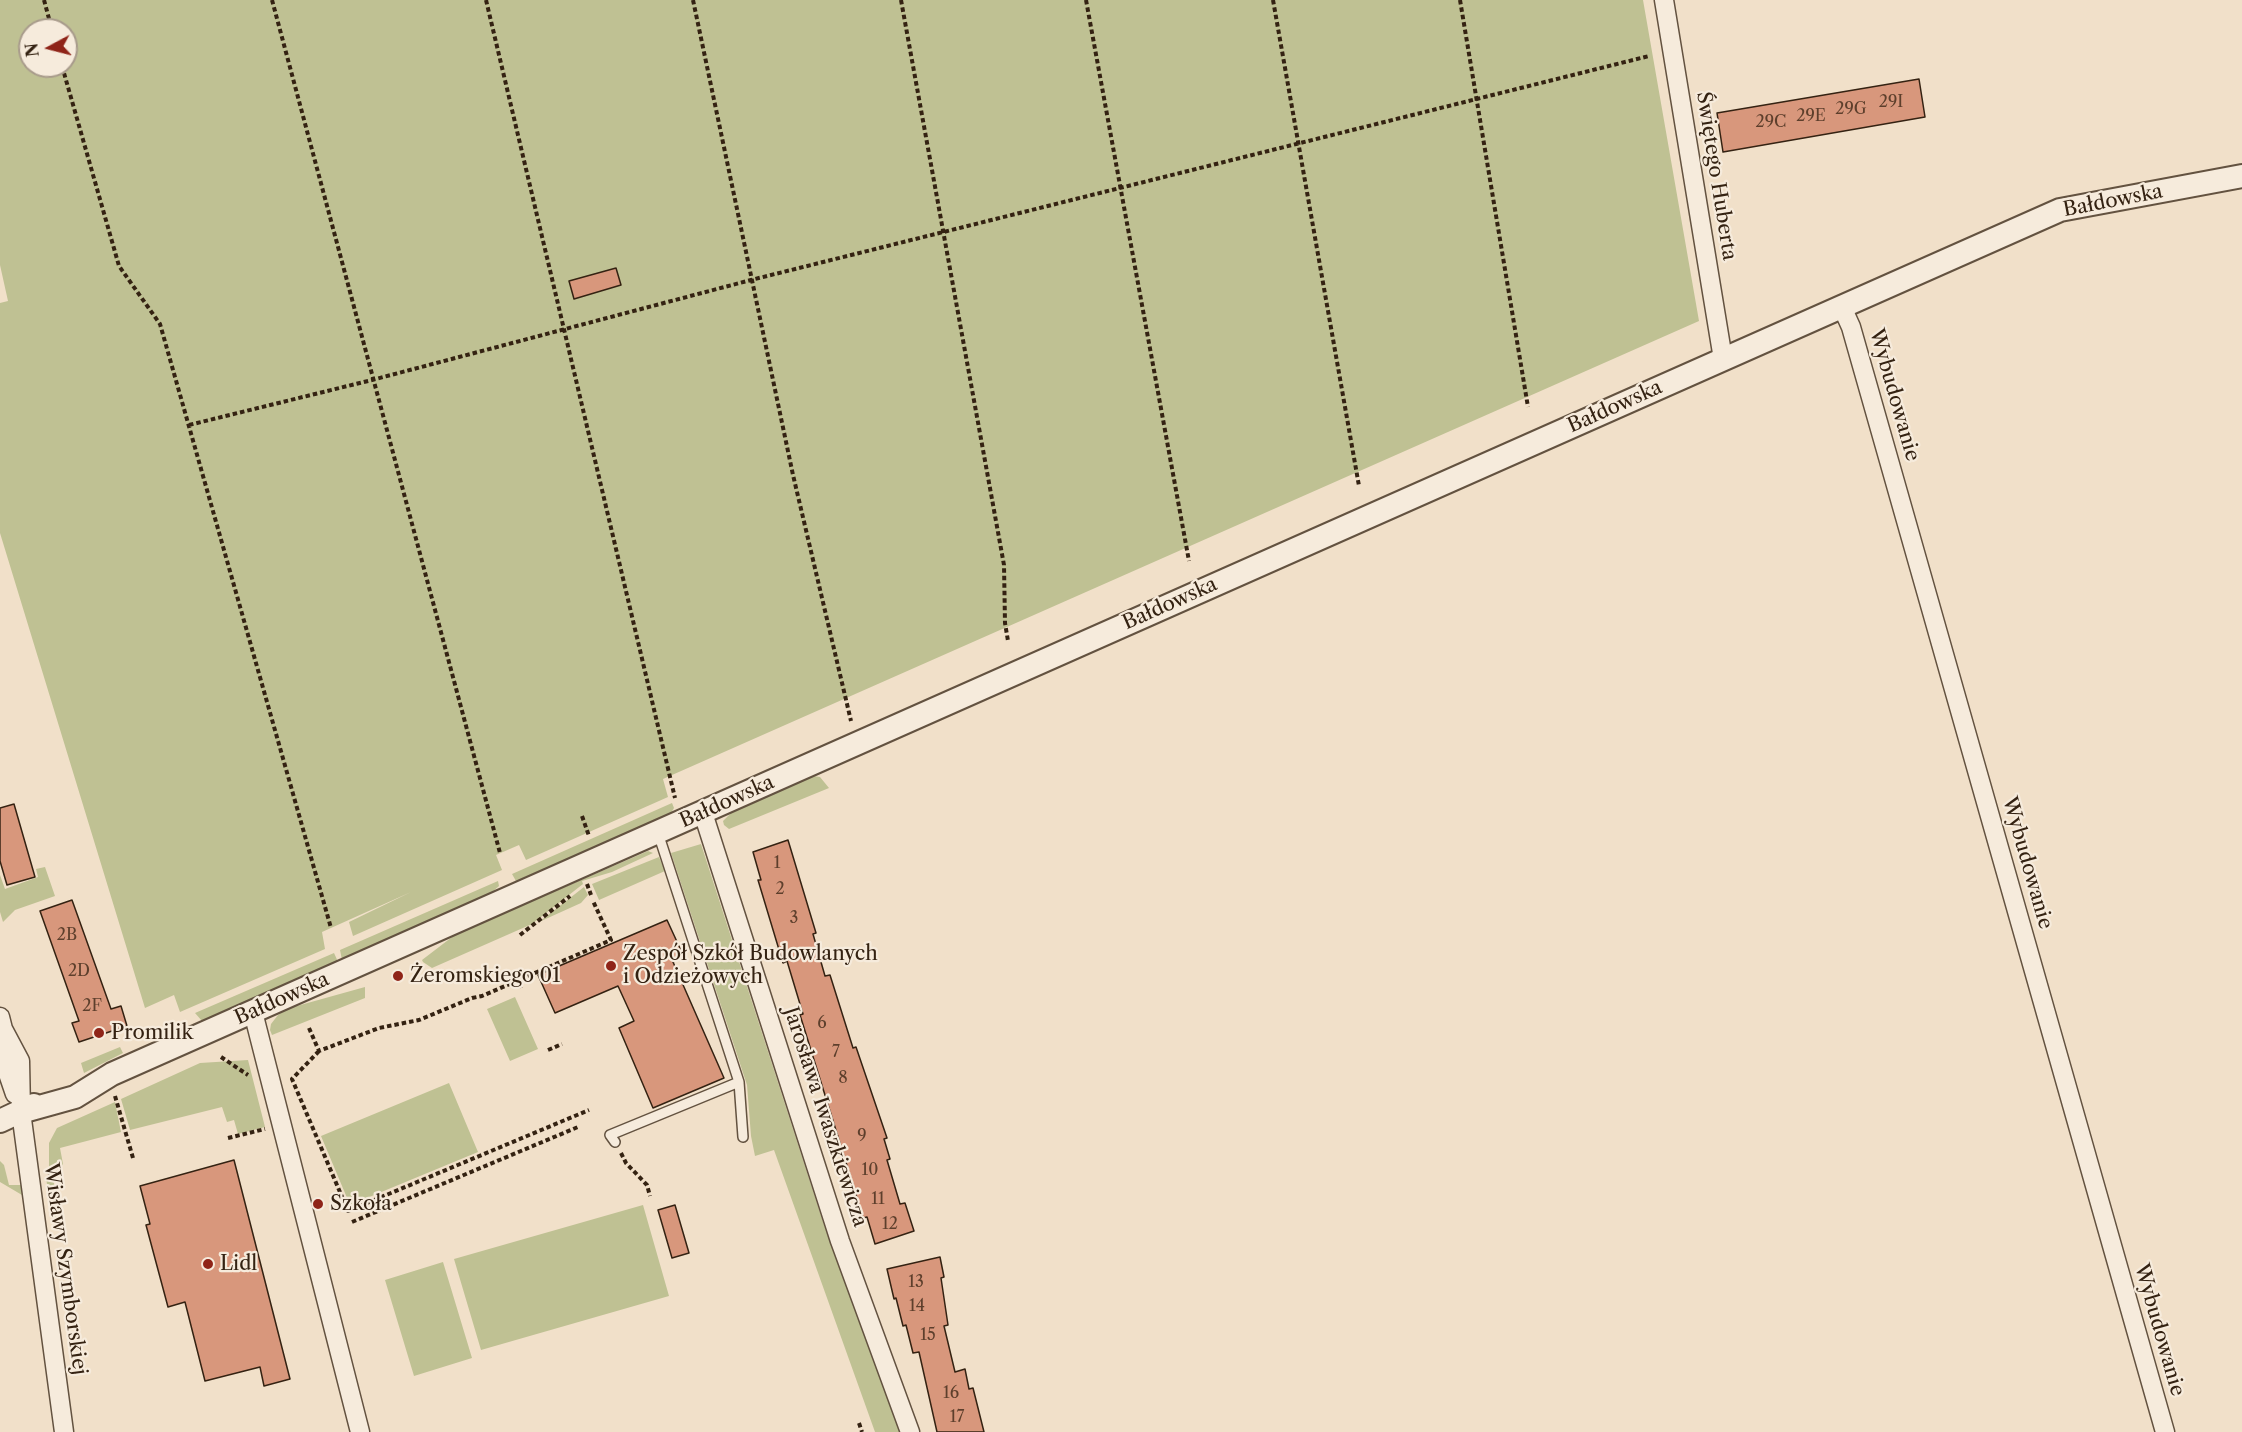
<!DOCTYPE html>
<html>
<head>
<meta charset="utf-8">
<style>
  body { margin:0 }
  #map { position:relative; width:2242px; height:1432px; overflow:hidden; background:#f1e0c9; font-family:"Libre Caslon Text",serif }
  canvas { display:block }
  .north { position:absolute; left:18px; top:18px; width:60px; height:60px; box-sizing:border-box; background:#f6ebdc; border:2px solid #a89b8b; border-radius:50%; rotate:263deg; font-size:16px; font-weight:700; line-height:24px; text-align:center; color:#342212 }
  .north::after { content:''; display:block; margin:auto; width:21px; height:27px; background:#8f2418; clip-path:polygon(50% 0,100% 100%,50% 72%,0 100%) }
</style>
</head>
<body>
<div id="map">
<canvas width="2242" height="1432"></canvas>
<div class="north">N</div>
</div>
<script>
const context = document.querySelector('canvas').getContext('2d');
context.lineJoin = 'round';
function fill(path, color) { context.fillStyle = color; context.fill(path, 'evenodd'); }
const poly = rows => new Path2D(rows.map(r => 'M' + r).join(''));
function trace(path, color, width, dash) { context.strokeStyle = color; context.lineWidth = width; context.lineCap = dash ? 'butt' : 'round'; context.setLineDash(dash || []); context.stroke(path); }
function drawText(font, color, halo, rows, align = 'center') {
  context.font = font + ' "Libre Caslon Text",serif'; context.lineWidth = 4.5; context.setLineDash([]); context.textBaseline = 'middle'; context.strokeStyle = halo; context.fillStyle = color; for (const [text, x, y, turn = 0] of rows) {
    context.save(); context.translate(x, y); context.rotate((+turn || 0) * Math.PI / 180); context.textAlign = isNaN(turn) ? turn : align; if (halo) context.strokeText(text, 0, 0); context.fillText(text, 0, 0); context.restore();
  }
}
const green = poly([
  [0,0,1643,0,1699,321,663,779,668,797,526,860,519,845,496,855,502,870,353,936,349,922,411,892,322,932,325,949,180,1012,174,995,145,1008,0,533,0,303,8,301,0,265],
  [30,30,66,30,66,66,30,66],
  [813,776,820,777,829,788,729,829,724,825,723,821,733,811],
  [672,803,674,808,671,813,662,818,516,881,512,874],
  [701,844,824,1225,900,1432,875,1432,774,1150,755,1156,751,1136,747,1085,671,853],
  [648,851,653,853,612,872,582,881,583,884,532,924,432,968,423,962,422,960,456,934],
  [659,857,665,871,599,900,592,884],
  [45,867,55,896,15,910,3,922,0,912,0,875,5,889,38,877,36,869],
  [498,881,499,886,490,894,342,960,340,950],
  [584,887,588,895,581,903,539,922],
  [334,953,339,964,202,1021,195,1013],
  [365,987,365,998,272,1035,270,1030,271,1024,278,1015,286,1009],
  [515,997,538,1049,510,1061,487,1009],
  [120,1047,123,1053,84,1073,81,1063],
  [248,1060,265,1127,238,1134,234,1120,227,1122,222,1107,130,1130,121,1099,200,1063],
  [449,1083,478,1152,350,1205,321,1136],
  [115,1102,121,1132,60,1148,63,1164,58,1172,49,1169,49,1143,57,1128],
  [0,1161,4,1165,9,1185,21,1185,22,1195,0,1182],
  [46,1177,53,1179,62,1221,61,1226,52,1220],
  [643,1205,669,1296,481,1350,454,1259],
  [443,1262,472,1358,414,1376,385,1280]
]);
const building = poly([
  [1919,79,1925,117,1723,152,1717,113,1919,79],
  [616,268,621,285,574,299,569,281,616,268],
  [14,804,35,877,7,885,0,861,0,808,14,804],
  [788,840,816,933,813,934,825,976,830,975,853,1048,856,1047,887,1138,884,1139,890,1159,887,1160,900,1204,905,1203,914,1231,875,1244,867,1217,863,1218,854,1188,800,1015,803,1014,787,961,783,963,758,880,761,880,753,852,788,840],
  [72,900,111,1009,121,1006,127,1026,79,1042,72,1023,79,1021,40,911,72,900],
  [667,920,684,957,673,962,724,1078,653,1108,619,1028,634,1021,618,986,555,1013,538,975,667,920],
  [234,1160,290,1379,264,1386,260,1367,205,1381,185,1302,168,1307,146,1225,150,1224,140,1186,234,1160],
  [675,1205,689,1253,672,1258,658,1210,675,1205],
  [940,1257,944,1277,941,1278,948,1325,944,1326,955,1372,965,1369,969,1389,973,1388,984,1432,937,1432,919,1352,913,1353,906,1325,903,1326,896,1298,894,1299,887,1269,940,1257]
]);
const path = poly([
  [44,0,52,30],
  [272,0,500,853],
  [486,0,675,798],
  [693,0,793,475,851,721],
  [901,0,1004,565,1005,623,1008,641],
  [1086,0,1189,561],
  [1273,0,1359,486],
  [1460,0,1528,407],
  [62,66,119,266,160,324,331,928],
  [189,425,372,380,751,280,1649,56],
  [582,816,589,836],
  [587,884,591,895],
  [520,935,570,896],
  [518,981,521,988],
  [309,1028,319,1051,379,1028,419,1020,472,998,482,996,611,940,593,901],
  [548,1050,562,1044],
  [319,1051,292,1079,348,1211,589,1110],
  [221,1057,248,1075],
  [115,1096,133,1158],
  [228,1138,265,1129],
  [621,1153,626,1163,647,1185,650,1196],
  [48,1172,57,1175],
  [352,1222,578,1127],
  [859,1423,862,1432]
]);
const service = poly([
  [739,1082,743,1137],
  [615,1142,610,1135,739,1082,658,833]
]);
const minor = poly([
  [1664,0,1723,359],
  [1842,307,1851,327,2165,1432],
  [703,813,840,1241,910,1432],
  [253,1012,360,1432],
  [0,1017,3,1029,5,1065,15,1094],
  [3,1029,20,1061,21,1112,64,1432]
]);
const tertiary = poly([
  [21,1112,75,1097,112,1074,2060,210,2242,176],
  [0,1121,34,1105]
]);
const markers = [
  [611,966,6,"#8f2418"],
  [398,976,6,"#8f2418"],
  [99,1033,6,"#8f2418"],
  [318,1204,6,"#8f2418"],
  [208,1264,6,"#8f2418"]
];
const numberNames = [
  ["29I",1891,102],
  ["29G",1851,109],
  ["29E",1811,116],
  ["29C",1771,122],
  ["1",777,863],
  ["2",780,889],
  ["3",794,918],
  ["2B",67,935],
  ["2D",79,971],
  ["2F",92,1006],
  ["6",822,1023],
  ["7",836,1052],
  ["8",843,1078],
  ["9",862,1136],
  ["10",870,1170],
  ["11",878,1199],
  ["12",890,1224],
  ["13",916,1282],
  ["14",917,1306],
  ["15",928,1335],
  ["16",951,1393],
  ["17",957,1417]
];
const streetNames = [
  ["Świętego Huberta",1716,176,81],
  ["Bałdowska",2113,201,-11],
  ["Wybudowanie",1894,395,74],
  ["Bałdowska",1615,407,-24],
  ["Bałdowska",1170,604,-24],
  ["Bałdowska",727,802,-24],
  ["Wybudowanie",2027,863,74],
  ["Bałdowska",282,999,-24],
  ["Jarosława Iwaszkiewicza",825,1117,72],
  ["Wisławy Szymborskiej",65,1269,82],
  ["Wybudowanie",2159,1330,74]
];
const poiNames = [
  ["Zespół Szkół Budowlanych",623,954],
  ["i Odzieżowych",623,977],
  ["Żeromskiego 01",410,976],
  ["Promilik",111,1033],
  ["Szkoła",330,1204],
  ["Lidl",220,1264]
];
fill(green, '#bfc193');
fill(building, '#d8977c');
trace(building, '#342212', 1.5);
trace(service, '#635240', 12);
trace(minor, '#635240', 21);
trace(tertiary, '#635240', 26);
trace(path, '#342212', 4, [4.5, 3]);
trace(service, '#f6ebdc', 9);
trace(minor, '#f6ebdc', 18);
trace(tertiary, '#f6ebdc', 22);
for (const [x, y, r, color] of markers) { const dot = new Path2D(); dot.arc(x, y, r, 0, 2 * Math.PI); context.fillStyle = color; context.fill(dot); trace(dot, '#f6ebdc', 2); }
drawText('16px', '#5d3f2c', null, numberNames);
drawText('20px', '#342212', '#f6ebdc', streetNames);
drawText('20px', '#342212', '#f6ebdc', poiNames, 'left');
</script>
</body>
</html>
